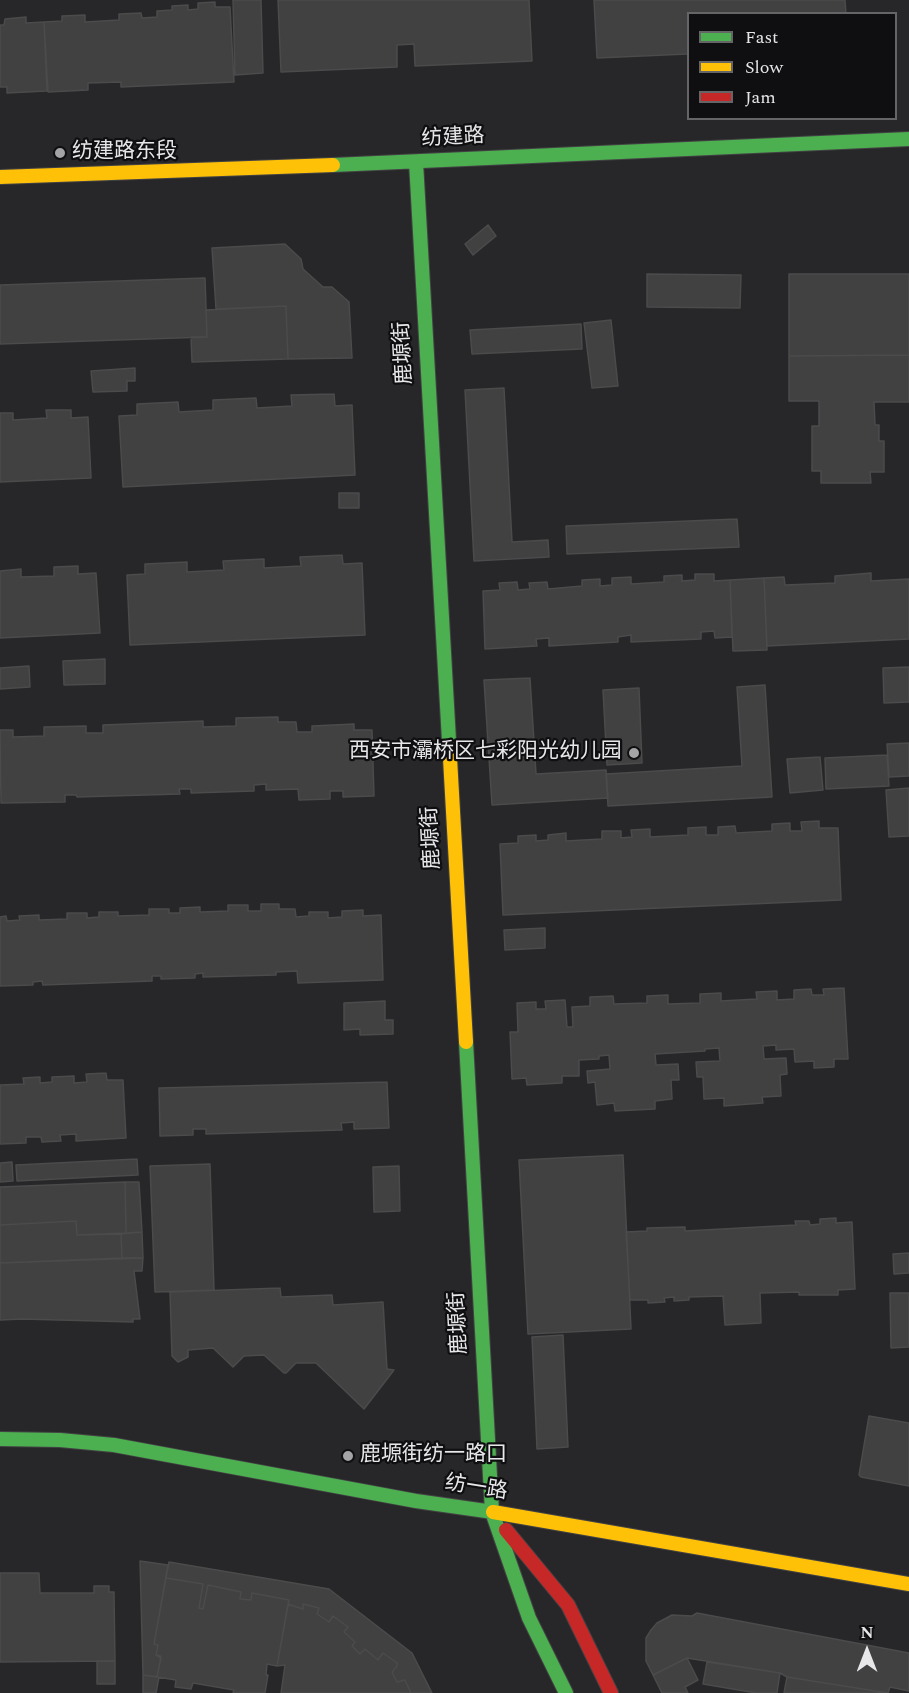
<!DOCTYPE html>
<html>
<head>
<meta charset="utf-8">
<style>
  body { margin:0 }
  #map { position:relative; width:909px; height:1693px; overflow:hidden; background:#272628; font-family:Spectral,serif }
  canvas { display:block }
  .legend { position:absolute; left:687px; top:12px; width:210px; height:108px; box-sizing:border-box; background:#0f0e10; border:2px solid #656467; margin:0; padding:8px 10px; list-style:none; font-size:18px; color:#e7e6e9 }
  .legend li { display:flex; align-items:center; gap:12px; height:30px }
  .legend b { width:30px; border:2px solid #656467 }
  .north { position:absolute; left:837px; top:1621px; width:60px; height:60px; -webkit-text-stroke:4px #0f0e10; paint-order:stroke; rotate:0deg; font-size:16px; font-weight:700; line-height:24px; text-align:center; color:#e7e6e9 }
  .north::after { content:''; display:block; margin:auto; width:21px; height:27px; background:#e7e6e9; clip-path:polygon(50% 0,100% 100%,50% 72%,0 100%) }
</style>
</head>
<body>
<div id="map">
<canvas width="909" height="1693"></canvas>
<ul class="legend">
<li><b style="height:8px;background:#4caf50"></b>Fast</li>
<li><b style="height:8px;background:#ffc107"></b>Slow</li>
<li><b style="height:8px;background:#c62828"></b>Jam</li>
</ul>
<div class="north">N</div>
</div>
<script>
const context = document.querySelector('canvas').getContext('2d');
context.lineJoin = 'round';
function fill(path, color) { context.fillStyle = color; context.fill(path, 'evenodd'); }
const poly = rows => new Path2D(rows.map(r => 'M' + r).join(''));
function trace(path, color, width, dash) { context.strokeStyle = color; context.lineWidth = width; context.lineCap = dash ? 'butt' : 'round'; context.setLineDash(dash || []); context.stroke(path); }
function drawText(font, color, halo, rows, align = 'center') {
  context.font = font + ' Spectral,"Noto Sans SC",serif'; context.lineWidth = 4.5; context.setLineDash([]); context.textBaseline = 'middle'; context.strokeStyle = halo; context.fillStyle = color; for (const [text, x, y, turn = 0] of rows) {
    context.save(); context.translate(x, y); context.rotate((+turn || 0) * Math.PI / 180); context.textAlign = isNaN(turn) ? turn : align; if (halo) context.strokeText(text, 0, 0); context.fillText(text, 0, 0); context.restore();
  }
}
const building = poly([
  [233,0,261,0,263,73,235,75,233,0],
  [278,0,529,0,532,61,415,66,414,44,397,45,397,67,281,72,278,0],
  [594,0,845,0,846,14,688,14,688,54,597,58,594,0],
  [215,2,215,7,230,7,234,82,121,87,121,82,88,83,88,90,48,92,44,22,62,21,62,16,85,15,85,22,119,20,119,14,141,13,142,18,157,17,157,11,172,10,172,6,188,5,188,10,198,9,198,3,215,2],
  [26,17,26,23,44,22,47,91,7,93,7,87,0,87,0,25,4,25,5,19,26,17],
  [488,225,496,236,473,255,465,244,488,225],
  [285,244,301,259,303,269,323,287,332,287,349,302,352,358,288,359,286,306,216,309,212,248,285,244],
  [647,274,741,275,740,308,647,307,647,274],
  [789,274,909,274,909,355,789,356,789,274],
  [205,278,207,337,0,344,0,285,205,278],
  [286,306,288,359,192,362,191,337,207,337,206,310,286,306],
  [611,320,618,386,592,388,584,323,611,320],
  [581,324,582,349,472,354,470,330,581,324],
  [909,355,909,402,874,402,875,425,879,425,879,441,884,441,884,472,870,472,871,483,821,483,821,471,812,471,812,426,819,426,819,401,789,401,789,356,909,355],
  [135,368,135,381,127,381,127,391,93,392,91,371,135,368],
  [504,388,512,542,548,540,549,557,474,561,465,390,504,388],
  [334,394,335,406,352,405,355,475,123,487,119,416,137,415,137,404,178,402,179,412,213,410,213,400,256,398,257,408,292,406,291,395,334,394],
  [46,410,71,410,71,418,88,417,91,478,0,482,0,413,13,413,13,420,47,418,46,410],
  [339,493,359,493,359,508,339,508,339,493],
  [737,519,739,547,567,554,566,526,737,519],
  [342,555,343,564,362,563,365,635,130,645,127,575,145,574,145,564,187,562,187,572,224,570,223,561,264,559,264,568,301,566,300,557,342,555],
  [78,566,78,574,96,573,100,633,0,638,0,571,21,569,21,577,54,576,54,567,78,566],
  [871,573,871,581,909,579,909,639,767,646,764,578,784,577,785,585,835,583,835,576,871,573],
  [695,574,714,574,714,581,730,580,732,637,715,638,714,631,701,632,701,639,631,642,631,635,618,637,618,642,549,646,549,638,536,639,537,646,485,649,483,591,500,590,499,583,517,582,518,590,530,589,529,583,547,582,548,589,582,586,582,580,600,579,600,586,612,585,612,578,631,577,631,584,664,582,664,576,682,575,682,581,695,580,695,574],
  [764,578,767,650,733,651,730,580,764,578],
  [105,659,105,684,64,685,63,661,105,659],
  [29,666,30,687,0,689,0,668,29,666],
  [909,667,909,702,884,703,883,668,909,667],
  [530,678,536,774,606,770,608,798,492,805,484,680,530,678],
  [765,685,772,797,608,806,606,774,742,766,737,687,765,685],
  [639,688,642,763,607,765,603,690,639,688],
  [278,717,278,722,296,722,297,732,312,732,312,726,354,724,354,730,372,730,374,796,343,797,343,791,330,791,330,799,299,800,298,789,266,790,266,784,254,785,254,791,191,793,191,789,179,789,180,794,77,797,76,795,65,795,65,802,1,803,0,730,13,730,13,737,44,736,44,727,86,726,86,733,103,733,103,725,203,721,203,727,236,726,236,718,278,717],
  [909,743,909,776,889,777,887,744,909,743],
  [887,755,889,786,826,789,825,758,887,755],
  [820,757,823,790,790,793,787,759,820,757],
  [909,788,909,836,889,837,886,790,909,788],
  [819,821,819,828,838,828,841,900,503,915,500,844,518,843,518,836,536,835,536,841,548,840,548,835,566,833,566,841,602,839,602,831,621,831,621,838,632,837,631,830,650,829,650,837,688,835,688,828,706,827,706,835,718,835,718,827,735,826,736,833,772,831,772,824,790,823,790,831,802,831,801,822,819,821],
  [261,904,279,904,279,909,295,909,296,917,309,916,309,912,328,912,328,918,342,917,342,911,363,910,363,916,381,915,383,980,298,983,297,971,276,972,276,975,203,977,203,973,195,974,195,978,161,979,161,976,152,976,152,981,43,985,42,981,33,982,33,985,0,986,0,917,6,916,7,921,20,920,19,916,39,915,39,920,67,919,67,913,87,913,87,918,99,917,99,912,118,912,118,916,149,915,149,909,169,909,169,913,180,913,180,908,200,907,200,912,228,911,228,905,248,905,248,911,261,911,261,904],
  [545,928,545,948,505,950,504,930,545,928],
  [844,988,848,1059,834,1059,834,1067,814,1068,814,1061,795,1062,794,1049,776,1050,776,1045,763,1046,764,1059,786,1058,787,1074,780,1075,781,1096,762,1097,763,1103,724,1106,724,1098,704,1099,703,1077,697,1077,696,1062,720,1061,719,1048,705,1049,705,1051,655,1054,656,1065,678,1064,679,1080,671,1080,672,1099,655,1101,655,1109,615,1111,614,1103,597,1105,595,1082,588,1083,587,1071,610,1069,609,1055,599,1056,599,1059,579,1060,579,1076,562,1076,562,1083,527,1085,526,1078,512,1079,510,1032,518,1032,517,1003,536,1002,536,1009,546,1009,545,1001,565,1000,567,1027,573,1027,572,1007,590,1006,590,997,613,996,614,1004,647,1003,647,996,668,995,668,1004,700,1003,700,994,721,993,721,1001,757,999,756,992,777,991,777,1000,794,999,794,990,811,989,812,995,824,995,823,989,844,988],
  [385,1001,385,1020,393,1020,393,1034,360,1035,360,1029,344,1030,344,1003,385,1001],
  [106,1073,107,1080,123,1080,126,1138,76,1141,76,1134,60,1135,61,1141,42,1142,41,1137,26,1137,26,1143,0,1144,0,1085,24,1084,23,1078,40,1077,40,1083,52,1082,52,1077,74,1076,74,1083,87,1082,86,1074,106,1073],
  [387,1082,389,1128,354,1129,354,1122,341,1123,342,1130,206,1134,206,1129,193,1129,193,1135,160,1136,159,1088,387,1082],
  [623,1155,631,1329,528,1334,519,1160,623,1155],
  [137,1159,138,1175,17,1181,16,1165,137,1159],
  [12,1162,13,1181,0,1182,0,1163,12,1162],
  [210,1164,214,1290,155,1292,150,1166,210,1164],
  [399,1166,400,1211,374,1212,373,1167,399,1166],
  [125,1182,126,1233,77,1235,76,1221,0,1225,0,1187,125,1182],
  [125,1182,139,1182,142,1232,126,1233,125,1182],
  [836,1218,836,1223,852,1222,855,1289,838,1290,838,1295,799,1295,799,1292,760,1293,761,1323,725,1325,723,1296,689,1297,689,1300,674,1301,674,1297,664,1298,665,1302,648,1303,648,1300,630,1300,626,1232,647,1231,647,1228,685,1227,685,1231,796,1225,795,1221,809,1221,810,1225,820,1224,820,1219,836,1218],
  [76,1221,77,1235,121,1234,122,1258,0,1263,0,1225,76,1221],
  [142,1232,143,1258,122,1258,121,1234,142,1232],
  [909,1253,909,1273,894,1274,893,1254,909,1253],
  [143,1258,142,1271,134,1271,140,1319,133,1319,133,1322,22,1319,0,1320,0,1263,143,1258],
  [280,1288,281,1297,332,1295,333,1305,383,1302,387,1369,394,1370,364,1409,316,1363,296,1363,286,1373,284,1373,264,1355,244,1356,233,1367,213,1348,188,1350,188,1357,178,1362,172,1356,170,1292,280,1288],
  [890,1293,909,1293,909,1347,891,1348,890,1293],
  [563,1335,568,1447,537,1449,532,1337,563,1335],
  [869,1416,909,1423,909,1486,861,1477,859,1475,869,1416],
  [140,1561,168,1565,154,1644,158,1645,156,1655,161,1658,157,1677,143,1675,140,1561],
  [169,1562,329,1589,412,1653,432,1693,411,1693,405,1680,397,1682,392,1672,397,1666,397,1663,383,1653,378,1660,365,1649,360,1654,352,1646,355,1642,344,1632,348,1627,333,1616,329,1622,317,1614,319,1608,303,1604,303,1609,288,1604,289,1600,252,1593,251,1600,240,1599,241,1592,208,1585,203,1609,199,1608,203,1584,166,1578,169,1562],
  [0,1573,39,1573,40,1593,94,1593,94,1586,109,1586,109,1592,114,1592,115,1661,0,1662,0,1573],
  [166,1578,203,1584,199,1608,203,1609,208,1585,241,1592,240,1599,251,1600,252,1593,289,1600,277,1666,267,1664,266,1675,268,1675,265,1693,233,1693,234,1690,193,1683,191,1689,175,1687,176,1680,157,1677,161,1656,156,1655,158,1645,154,1644,166,1578],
  [288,1604,303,1609,303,1604,319,1608,317,1614,329,1622,333,1616,348,1627,344,1632,355,1642,352,1646,360,1654,365,1649,378,1660,383,1653,397,1663,397,1666,392,1672,397,1682,405,1680,411,1693,281,1693,285,1665,277,1666,288,1604],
  [697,1613,909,1653,909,1691,890,1687,888,1693,787,1677,780,1673,687,1658,653,1675,646,1661,646,1638,651,1630,657,1623,672,1615,692,1616,697,1613],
  [687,1658,698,1680,685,1687,688,1693,662,1693,653,1675,687,1658],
  [97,1661,115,1661,115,1684,97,1684,97,1661],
  [707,1662,780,1673,777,1693,756,1693,703,1684,707,1662],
  [143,1675,159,1677,156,1693,143,1693,143,1675],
  [787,1677,888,1693,784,1693,787,1677]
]);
const fast = poly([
  [416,162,450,758],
  [333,165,909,139],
  [466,1042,492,1512,529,1618,566,1693],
  [0,1439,60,1440,114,1445,416,1501,493,1512]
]);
const slow = poly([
  [0,177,333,165],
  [450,758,466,1042],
  [493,1512,909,1584]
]);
const jam = poly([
  [506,1530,568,1605,611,1693]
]);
const markers = [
  [60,153,6,"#a4a3a5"],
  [634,753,6,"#a4a3a5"],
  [348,1456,6,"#a4a3a5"]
];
const streetNames = [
  ["纺建路",453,139,-3],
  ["鹿塬街",405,353,-93],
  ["鹿塬街",433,838,-93],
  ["鹿塬街",460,1323,-93],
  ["纺一路",476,1489,9]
];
const poiNames = [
  ["纺建路东段",72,153],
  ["西安市灞桥区七彩阳光幼儿园",622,753,"right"],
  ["鹿塬街纺一路口",360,1456]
];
fill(building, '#414142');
trace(building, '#4b4b4c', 1.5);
trace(fast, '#434244', 16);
trace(slow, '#434244', 16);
trace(jam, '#434244', 16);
trace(fast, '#4caf50', 14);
trace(slow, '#ffc107', 14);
trace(jam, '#c62828', 14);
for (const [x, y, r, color] of markers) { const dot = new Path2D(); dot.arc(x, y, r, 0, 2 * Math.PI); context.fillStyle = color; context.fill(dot); trace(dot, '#0f0e10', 2); }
drawText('21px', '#e7e6e9', '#0f0e10', streetNames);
drawText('21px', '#e7e6e9', '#0f0e10', poiNames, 'left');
</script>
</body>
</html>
